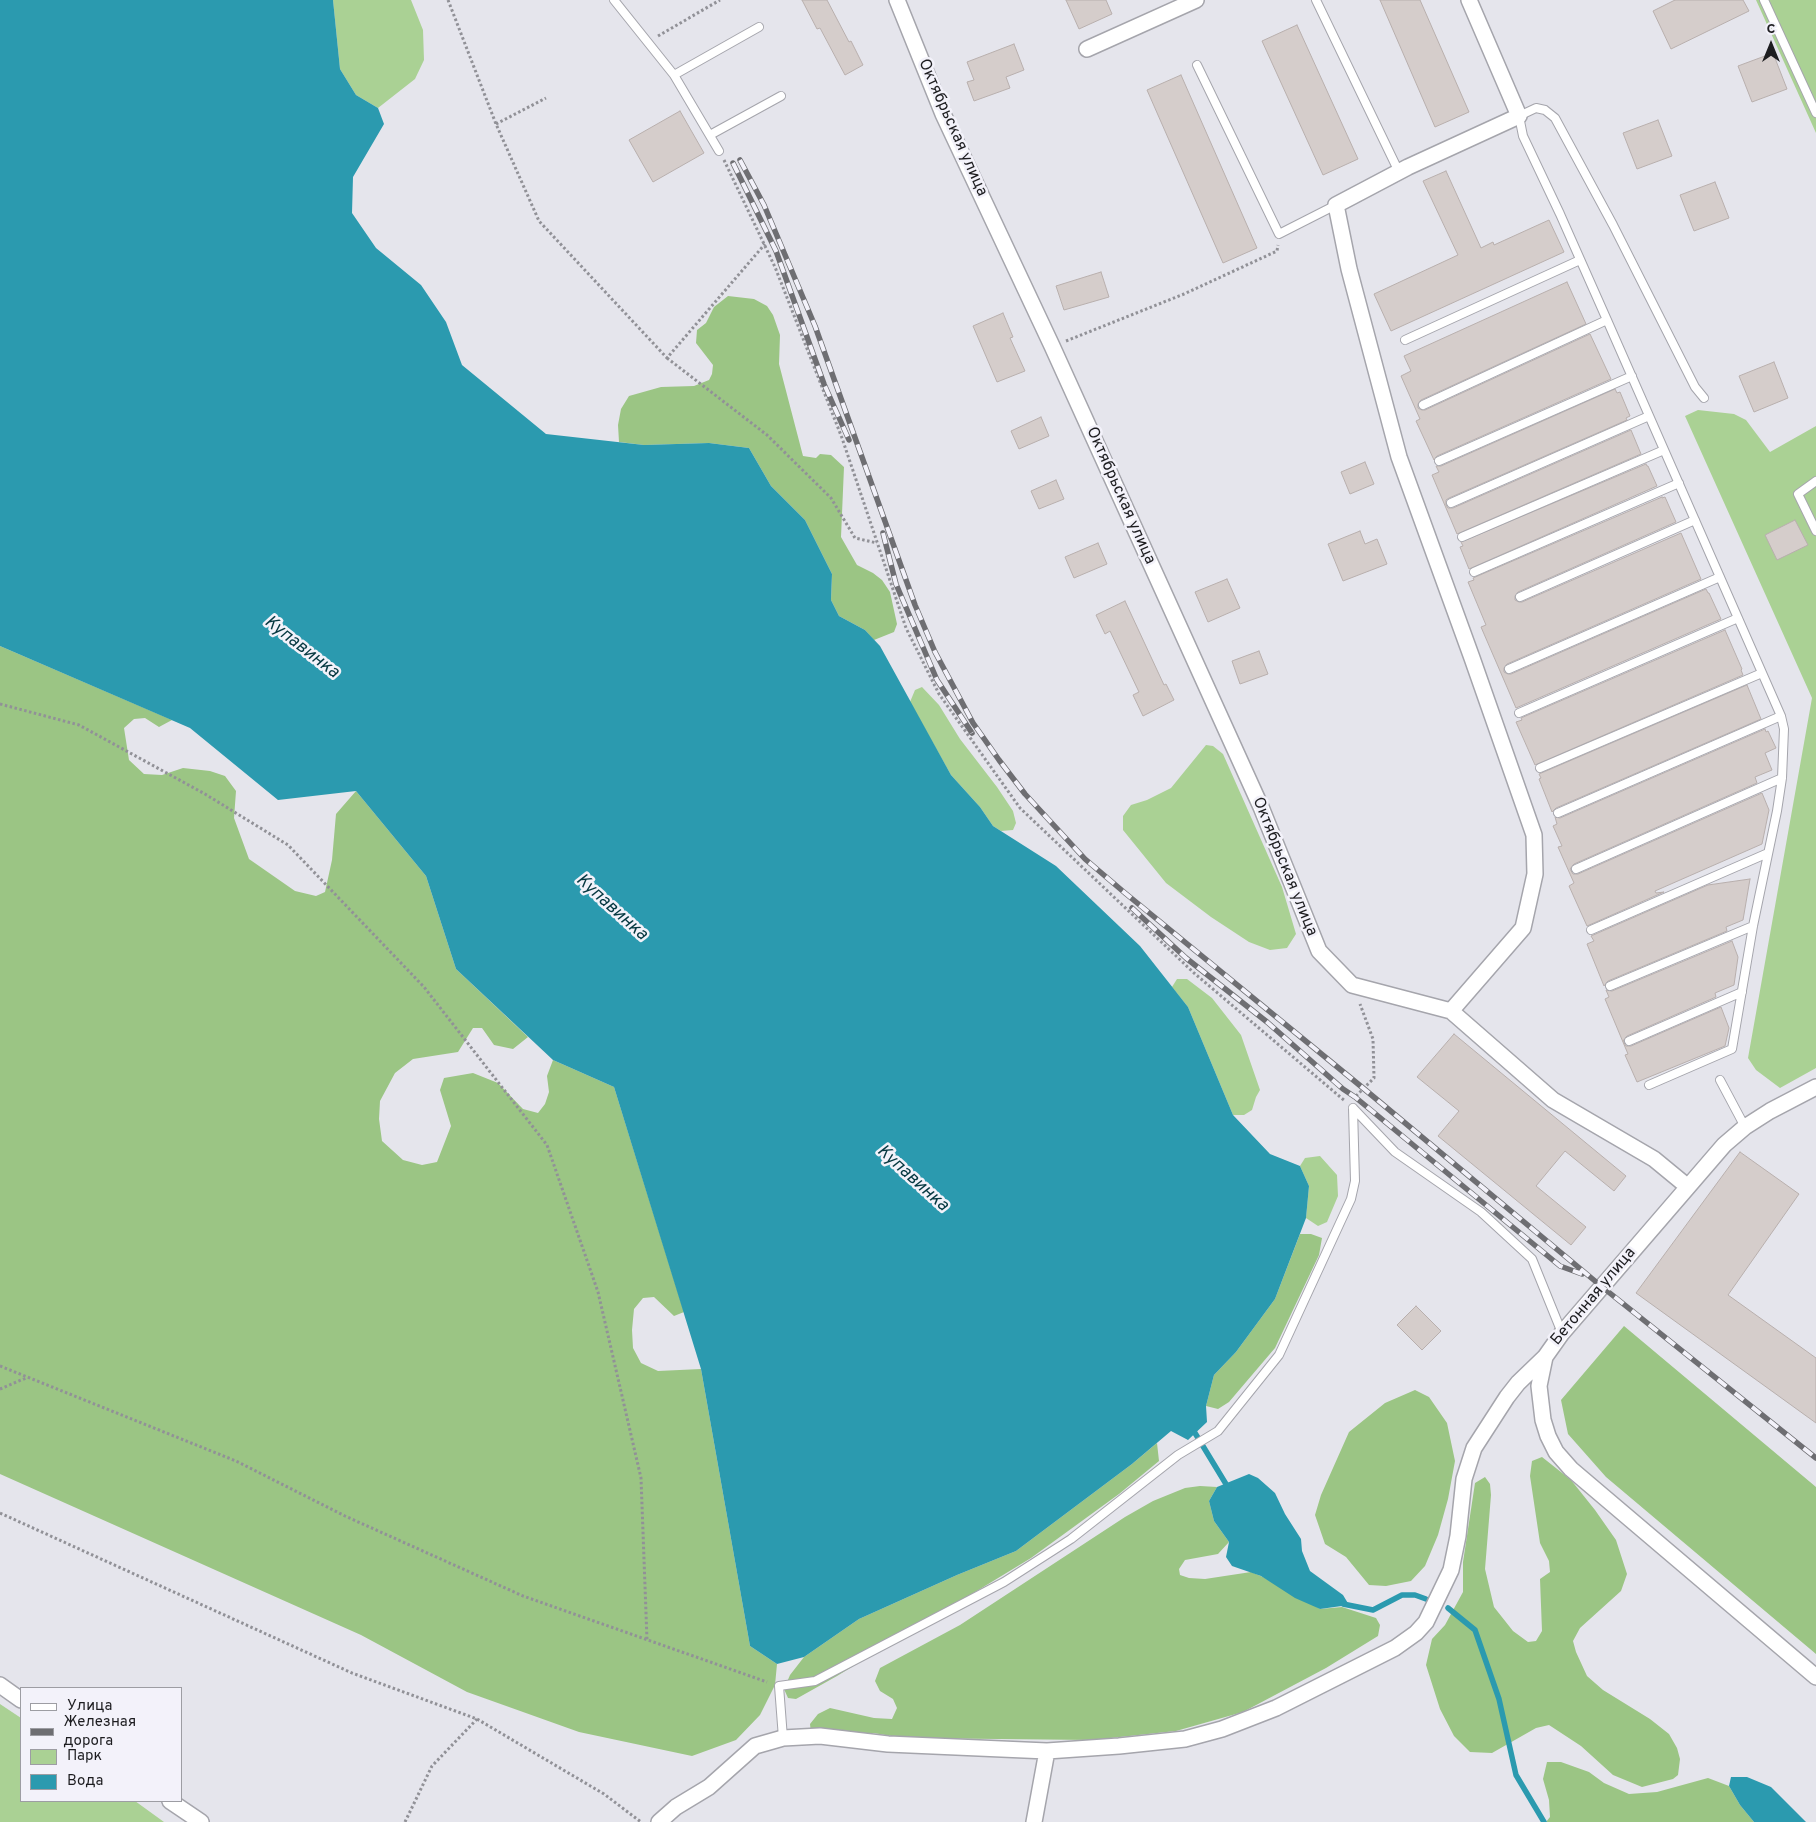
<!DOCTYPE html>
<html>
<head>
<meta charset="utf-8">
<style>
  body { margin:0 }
  #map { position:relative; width:1816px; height:1822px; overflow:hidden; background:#e5e5ec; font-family:Overpass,sans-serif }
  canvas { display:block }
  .legend { position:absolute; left:20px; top:1687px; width:162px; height:115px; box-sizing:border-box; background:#f3f2fa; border:1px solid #9d9da3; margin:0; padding:6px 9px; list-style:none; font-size:15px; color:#1d1d20 }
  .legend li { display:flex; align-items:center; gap:10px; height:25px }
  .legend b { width:25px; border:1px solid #9d9da3 }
  .north { position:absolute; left:1746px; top:20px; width:50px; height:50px; -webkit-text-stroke:4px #f3f2fa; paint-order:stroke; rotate:0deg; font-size:14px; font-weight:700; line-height:20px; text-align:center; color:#1d1d20 }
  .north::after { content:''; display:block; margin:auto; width:18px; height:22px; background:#1d1d20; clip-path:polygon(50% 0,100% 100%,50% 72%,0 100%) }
</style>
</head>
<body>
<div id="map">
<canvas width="1816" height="1822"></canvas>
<ul class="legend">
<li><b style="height:6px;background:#fff"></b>Улица</li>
<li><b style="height:6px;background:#6e6e72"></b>Железная дорога</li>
<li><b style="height:14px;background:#aad194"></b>Парк</li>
<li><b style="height:14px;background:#2b9aaf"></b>Вода</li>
</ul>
<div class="north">С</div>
</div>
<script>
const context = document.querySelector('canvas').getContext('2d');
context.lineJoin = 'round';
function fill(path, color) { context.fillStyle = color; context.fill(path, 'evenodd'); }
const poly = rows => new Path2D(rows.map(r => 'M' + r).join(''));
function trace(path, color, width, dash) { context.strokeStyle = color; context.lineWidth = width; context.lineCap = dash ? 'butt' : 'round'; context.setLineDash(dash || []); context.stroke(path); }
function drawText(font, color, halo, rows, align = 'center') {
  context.font = font + ' Overpass,sans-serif'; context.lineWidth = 5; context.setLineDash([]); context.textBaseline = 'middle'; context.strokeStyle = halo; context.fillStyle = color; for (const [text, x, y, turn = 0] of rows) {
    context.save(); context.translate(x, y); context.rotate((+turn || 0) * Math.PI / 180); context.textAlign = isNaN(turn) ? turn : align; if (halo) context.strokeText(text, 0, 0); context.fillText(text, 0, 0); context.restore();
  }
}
const green = poly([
  [333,0,411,0,423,30,424,60,415,79,378,108,356,95,340,69],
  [1756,0,1816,0,1816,133],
  [1698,410,1734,414,1746,420,1770,452,1816,426,1816,1068,1780,1088,1756,1070,1748,1058,1812,698,1685,416],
  [922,687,939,705,960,739,997,787,1013,811,1016,823,1013,830,1001,831,993,826,980,807,951,775,910,702,915,690],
  [1206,745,1213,746,1223,754,1282,887,1296,934,1287,948,1270,950,1249,942,1211,917,1166,883,1123,830,1123,816,1131,805,1147,800,1171,788],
  [1177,979,1187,979,1212,998,1241,1035,1260,1090,1256,1097,1252,1110,1244,1115,1233,1115,1188,1007,1172,987],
  [1320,1156,1337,1175,1338,1196,1327,1222,1318,1226,1306,1218,1309,1186,1300,1166,1305,1158],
  [0,1704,21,1718,21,1801,135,1801,164,1822,0,1822]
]);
const forest = poly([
  [728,296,754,299,767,306,773,315,780,335,779,364,803,456,816,458,820,454,831,455,844,467,841,537,857,565,873,573,882,580,890,592,897,624,894,632,874,640,865,630,839,616,831,600,832,574,805,520,771,486,749,448,709,443,644,445,619,442,618,425,621,409,629,396,661,387,694,386,709,380,712,374,713,365,696,343,697,330,706,323,714,307],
  [0,646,172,720,159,727,145,718,134,719,124,728,129,760,144,774,162,775,183,768,210,771,225,776,236,791,234,818,249,859,295,891,316,896,325,892,332,860,336,814,356,791,426,876,456,969,528,1037,513,1049,494,1045,482,1028,473,1028,458,1052,413,1059,395,1073,380,1101,379,1119,382,1141,403,1160,422,1165,437,1162,451,1126,440,1090,444,1078,473,1073,498,1083,523,1109,538,1113,545,1104,549,1092,547,1076,553,1060,614,1087,684,1312,674,1316,654,1297,643,1298,634,1309,632,1330,633,1348,641,1363,658,1371,701,1369,750,1646,777,1664,775,1685,760,1715,736,1740,692,1756,579,1732,467,1692,361,1635,0,1474],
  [1300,1234,1311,1234,1322,1238,1319,1255,1275,1348,1229,1402,1218,1409,1206,1406,1214,1375,1236,1352,1275,1299],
  [1624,1326,1816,1487,1816,1654,1606,1477,1568,1434,1561,1400],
  [1415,1390,1429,1397,1447,1423,1455,1461,1448,1499,1438,1535,1425,1566,1411,1581,1386,1586,1369,1585,1346,1557,1325,1544,1315,1515,1321,1495,1349,1432,1385,1403],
  [1157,1443,1159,1461,1119,1494,1031,1558,837,1676,796,1699,788,1698,784,1689,790,1675,804,1657,859,1619,957,1575,1016,1551,1132,1464],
  [1542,1457,1571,1480,1595,1510,1616,1540,1627,1574,1621,1591,1580,1628,1573,1641,1576,1652,1587,1676,1603,1690,1650,1719,1669,1734,1677,1748,1680,1759,1678,1775,1673,1779,1642,1787,1613,1775,1581,1746,1549,1725,1536,1728,1492,1753,1470,1752,1454,1736,1440,1709,1426,1665,1432,1639,1445,1625,1463,1592,1463,1562,1475,1483,1485,1477,1490,1484,1491,1495,1485,1569,1494,1607,1513,1631,1528,1642,1536,1641,1542,1631,1540,1579,1550,1572,1549,1561,1540,1543,1530,1476,1532,1461],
  [1200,1486,1217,1487,1209,1501,1214,1521,1229,1542,1218,1554,1185,1560,1179,1569,1180,1575,1189,1578,1205,1579,1251,1572,1263,1577,1320,1609,1342,1607,1376,1618,1380,1625,1378,1636,1326,1668,1243,1712,1176,1731,1092,1740,904,1738,873,1733,811,1733,810,1724,818,1714,830,1708,874,1718,892,1719,897,1708,893,1699,880,1691,875,1681,880,1668,960,1625,1125,1517,1153,1501,1185,1488],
  [1547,1762,1561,1762,1589,1772,1604,1783,1629,1794,1657,1792,1708,1778,1729,1786,1740,1805,1754,1822,1546,1822,1550,1817,1549,1800,1543,1779]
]);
const water = poly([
  [0,0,333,0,340,69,356,95,378,108,384,124,353,177,352,213,376,248,421,285,446,322,462,365,546,434,644,445,709,443,749,448,771,486,805,520,832,574,831,600,839,616,865,630,880,646,951,775,980,807,993,826,1056,866,1140,946,1188,1007,1233,1115,1270,1154,1300,1166,1309,1186,1306,1218,1275,1299,1236,1352,1214,1375,1206,1406,1207,1422,1188,1440,1171,1431,1132,1464,1016,1551,957,1575,859,1619,804,1657,777,1664,750,1646,701,1369,614,1087,553,1060,456,969,426,876,356,791,278,800,190,728,0,646],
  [1249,1474,1258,1478,1275,1493,1285,1514,1301,1539,1302,1551,1310,1571,1343,1595,1349,1605,1320,1609,1295,1598,1261,1576,1232,1566,1226,1557,1229,1542,1214,1521,1209,1501,1217,1487],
  [1731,1777,1747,1777,1771,1787,1806,1822,1754,1822,1740,1805,1729,1786]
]);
const stream = poly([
  [1195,1433,1229,1489],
  [1343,1604,1373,1610,1402,1595,1415,1595,1426,1599],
  [1448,1608,1475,1630,1499,1699,1516,1775,1544,1822]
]);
const building = poly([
  [802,0,827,0,849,42,851,41,863,65,845,75,820,28,817,29,802,0],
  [1066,0,1106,0,1112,14,1079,29,1066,0],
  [1380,0,1420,0,1469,112,1435,127,1380,0],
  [1675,0,1743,0,1749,11,1671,49,1653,11,1675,0],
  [1297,25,1358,159,1323,175,1262,41,1297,25],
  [1014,44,1024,70,1006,77,1010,88,974,101,967,82,974,80,967,62,1014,44],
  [1773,53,1787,89,1752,102,1738,66,1773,53],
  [1181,75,1257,248,1223,263,1147,90,1181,75],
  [680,111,704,153,653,182,629,140,680,111],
  [1658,120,1672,156,1637,169,1623,133,1658,120],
  [1446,171,1481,248,1493,242,1494,245,1549,220,1564,252,1391,331,1374,294,1458,255,1423,181,1446,171],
  [1715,182,1729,218,1694,231,1680,195,1715,182],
  [1101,272,1109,297,1064,310,1056,286,1101,272],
  [1567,282,1586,324,1421,400,1418,404,1418,408,1422,410,1425,410,1590,334,1611,379,1437,456,1434,460,1416,421,1420,419,1401,376,1411,371,1404,356,1567,282],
  [1003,313,1013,337,1010,338,1025,371,997,382,973,326,1003,313],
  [1774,362,1788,398,1754,412,1739,376,1774,362],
  [1615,389,1617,393,1620,392,1630,416,1626,418,1627,420,1449,498,1446,500,1446,505,1448,508,1453,508,1631,430,1641,454,1457,534,1432,475,1439,472,1436,466,1441,466,1615,389],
  [1041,417,1049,436,1019,449,1011,431,1041,417],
  [1365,462,1374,484,1350,494,1341,472,1365,462],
  [1646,464,1647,466,1648,466,1657,486,1469,569,1460,547,1463,546,1461,542,1646,464],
  [1056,480,1064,499,1039,509,1031,491,1056,480],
  [1662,497,1662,498,1665,497,1676,522,1518,592,1515,596,1515,600,1519,602,1522,602,1681,533,1701,579,1507,664,1504,668,1504,672,1508,674,1511,674,1706,589,1708,593,1709,593,1721,619,1516,708,1481,627,1486,625,1468,582,1474,580,1473,578,1662,497],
  [1795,520,1808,545,1777,560,1765,535,1795,520],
  [1360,531,1365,544,1377,539,1387,564,1343,581,1328,544,1360,531],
  [1098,543,1107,564,1074,578,1065,557,1098,543],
  [1227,579,1240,608,1208,622,1195,592,1227,579],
  [1125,601,1164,685,1166,684,1174,700,1143,716,1133,695,1139,692,1110,631,1105,634,1096,615,1125,601],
  [1725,630,1742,669,1741,670,1743,675,1535,765,1516,722,1522,720,1521,718,1725,630],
  [1259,651,1268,674,1240,684,1232,661,1259,651],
  [1747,685,1761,719,1556,808,1552,812,1539,779,1541,778,1539,774,1747,685],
  [1765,729,1766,732,1768,731,1776,748,1765,753,1772,770,1755,777,1757,783,1574,864,1570,869,1573,874,1578,874,1762,793,1769,810,1762,844,1655,891,1656,893,1664,892,1587,926,1569,886,1574,883,1558,847,1562,846,1553,826,1557,824,1555,817,1560,818,1765,729],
  [1750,879,1743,920,1726,927,1727,931,1608,981,1604,986,1587,944,1594,941,1591,936,1708,885,1750,879],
  [1732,941,1738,957,1734,985,1715,993,1716,997,1627,1036,1623,1041,1626,1046,1631,1046,1721,1007,1729,1028,1725,1046,1637,1082,1625,1055,1628,1054,1605,999,1609,997,1606,990,1612,991,1732,941],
  [1454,1034,1626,1176,1614,1191,1565,1151,1536,1186,1586,1227,1571,1245,1438,1136,1459,1111,1417,1077,1454,1034],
  [1740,1152,1799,1194,1728,1295,1816,1358,1816,1423,1636,1293,1740,1152],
  [1416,1306,1441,1331,1422,1350,1397,1325,1416,1306]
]);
const path = poly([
  [448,0,496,124,539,221,667,358,765,244],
  [658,36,720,0],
  [496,124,546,98],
  [724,160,775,267,842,438,906,628,939,694,1020,808,1194,973,1345,1101],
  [1066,341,1184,294,1277,251,1278,245],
  [667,358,767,435,831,498,855,538,877,543],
  [0,704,79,725,205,794,288,845,424,987,547,1145,598,1292,641,1478,647,1640],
  [1356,1096,1374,1078,1373,1039,1360,1004],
  [0,1366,236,1461,345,1516,523,1596,767,1682],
  [0,1389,26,1378],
  [0,1513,352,1673,477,1719,604,1794,641,1822],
  [405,1822,432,1766,477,1719]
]);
const lane = poly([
  [614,0,674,75,719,151],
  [1316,0,1399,172],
  [1764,0,1816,113],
  [1197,65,1279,234,1336,205],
  [674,75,759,27],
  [710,135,781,96],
  [1405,340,1580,260],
  [1423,405,1607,320],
  [1439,461,1632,376],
  [1816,481,1798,494,1816,531],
  [1451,503,1649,416],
  [1462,537,1664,450],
  [1474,572,1679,483],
  [1520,597,1695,520],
  [1509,669,1720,577],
  [1519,713,1738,618],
  [1540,768,1762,673],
  [1558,813,1781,716],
  [1576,869,1782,778],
  [1591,930,1768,853],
  [1610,986,1753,926],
  [1629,1041,1742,992],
  [1720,1080,1745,1127],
  [1649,1085,1732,1049,1753,926,1777,811,1782,778,1784,729,1781,716,1607,320,1560,214,1523,136,1519,116,1536,108,1545,110,1555,118,1613,225,1695,387,1704,398],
  [1353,1108,1395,1152,1481,1212,1532,1259,1562,1333],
  [783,1738,779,1686,815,1681,1004,1582,1071,1539,1178,1455,1218,1431,1279,1355,1351,1199,1355,1181,1353,1108]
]);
const street = poly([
  [897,0,943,114,1052,346,1261,807,1319,951,1352,985,1451,1011,1523,928,1535,874,1534,835,1472,658,1399,457,1349,269,1336,205,1408,167,1519,116,1469,0],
  [1087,49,1196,0],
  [1451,1011,1553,1100,1654,1159,1688,1187],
  [1816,1087,1770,1111,1745,1127,1724,1145,1562,1333,1545,1357,1539,1386,1543,1420,1548,1436,1556,1452,1571,1469,1816,1677],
  [0,1685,21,1700],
  [170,1801,201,1822],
  [659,1822,676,1807,709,1787,755,1746,783,1738,820,1736,888,1744,1047,1751,1119,1746,1185,1739,1222,1729,1276,1708,1395,1648,1416,1633,1426,1622,1451,1570,1458,1536,1464,1479,1474,1448,1507,1397,1518,1383,1545,1357],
  [1034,1822,1047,1751]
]);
const rail = poly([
  [740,160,764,205,815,326,915,605,935,652,973,723,999,760,1025,794,1085,859,1125,893,1363,1088,1601,1286,1816,1458],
  [733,163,776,251,824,384,849,440],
  [883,533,896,584,937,680,972,733],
  [1132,908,1186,958,1267,1022,1343,1089,1355,1097,1560,1266,1582,1274]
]);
const streetNames = [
  ["Октябрьская улица",952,128,66],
  ["Октябрьская улица",1120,496,66],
  ["Октябрьская улица",1284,867,68],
  ["Бетонная улица",1594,1297,-50]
];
const waterNames = [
  ["Купавинка",301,648,38],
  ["Купавинка",611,908,42],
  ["Купавинка",912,1179,42]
];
fill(green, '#aad194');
fill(forest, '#9bc584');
fill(water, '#2b9aaf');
trace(stream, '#2b9aaf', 5.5);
fill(building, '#d5cdcb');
trace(building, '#b8afad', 1);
trace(lane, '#a5a5ac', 10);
trace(street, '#a5a5ac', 18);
trace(path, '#919197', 3, [2.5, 2.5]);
trace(lane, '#fff', 8);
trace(street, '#fff', 15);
trace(rail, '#6e6e72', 5.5);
trace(rail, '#f3f2fa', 4, [11]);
drawText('16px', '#1d1d20', '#f3f2fa', streetNames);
drawText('italic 18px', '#063841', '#f3f2fa', waterNames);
</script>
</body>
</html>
